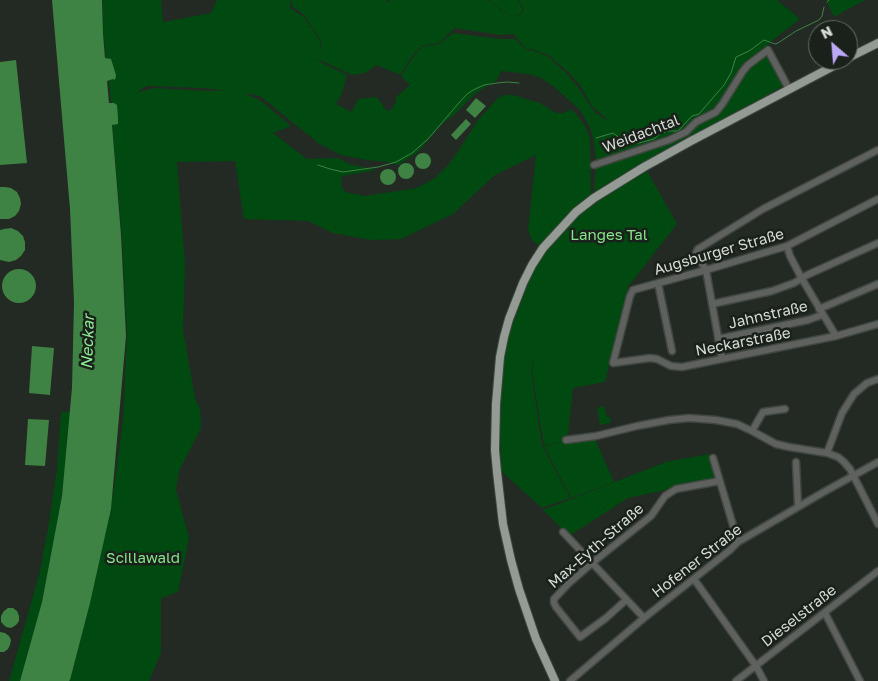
<!DOCTYPE html>
<html>
<head>
<meta charset="utf-8">
<style>
  body { margin:0 }
  #map { position:relative; width:878px; height:681px; overflow:hidden; background:#232a23; font-family:"Golos Text",sans-serif }
  canvas { display:block }
  .north { position:absolute; left:808px; top:20px; width:50px; height:50px; box-sizing:border-box; background:#1a201a; border:1px solid #666b66; border-radius:50%; rotate:333deg; font-size:14px; font-weight:700; line-height:20px; text-align:center; color:#d7dbd7 }
  .north::after { content:''; display:block; margin:auto; width:18px; height:22px; background:#bca9f5; clip-path:polygon(50% 0,100% 100%,50% 72%,0 100%) }
</style>
</head>
<body>
<div id="map">
<canvas width="878" height="681"></canvas>
<div class="north">N</div>
</div>
<script>
const context = document.querySelector('canvas').getContext('2d');
context.lineJoin = 'round';
function fill(path, color) { context.fillStyle = color; context.fill(path, 'evenodd'); }
const poly = rows => new Path2D(rows.map(r => 'M' + r).join(''));
function trace(path, color, width, dash) { context.strokeStyle = color; context.lineWidth = width; context.lineCap = dash ? 'butt' : 'round'; context.setLineDash(dash || []); context.stroke(path); }
function drawText(font, color, halo, rows, align = 'center') {
  context.font = font + ' "Golos Text",sans-serif'; context.lineWidth = 5; context.setLineDash([]); context.textBaseline = 'middle'; context.strokeStyle = halo; context.fillStyle = color; for (const [text, x, y, turn = 0] of rows) {
    context.save(); context.translate(x, y); context.rotate((+turn || 0) * Math.PI / 180); context.textAlign = isNaN(turn) ? turn : align; if (halo) context.strokeText(text, 0, 0); context.fillText(text, 0, 0); context.restore();
  }
}
const green = poly([
  [103,0,161,0,163,22,211,13,217,0,291,0,290,8,304,17,320,41,320,55,321,41,304,15,292,6,292,0,388,0,386,2,388,3,390,0,487,0,505,13,515,16,520,15,524,10,519,0,777,0,800,19,769,43,767,53,783,86,643,165,605,185,594,193,596,165,593,136,587,122,579,109,553,86,541,78,528,74,501,71,497,80,476,93,454,115,442,124,417,153,398,165,388,162,367,160,341,155,318,143,260,96,243,93,260,100,291,126,273,133,307,159,338,158,349,164,377,170,342,176,341,185,345,192,365,196,417,188,435,178,448,165,457,153,478,120,498,98,504,95,513,95,540,103,556,113,564,113,571,109,577,115,585,126,590,138,591,194,574,208,539,246,532,240,528,230,536,155,495,175,453,214,401,239,371,240,333,233,308,221,244,219,235,161,177,162,185,265,183,330,195,398,200,409,201,428,179,471,176,490,189,538,178,592,161,598,161,653,149,681,70,681,90,602,111,509,123,421,127,336,122,236,113,136,111,102,103,31],
  [455,28,500,35,513,34,527,49,532,49,550,56,569,73,580,85,592,106,607,119,605,120,604,118,598,115,591,107,578,87,567,74,549,57,532,50,527,50,515,39,501,39,453,33,439,44,422,47,413,57,401,76,410,85,396,97,396,102,390,111,386,110,377,97,358,99,352,112,336,104,342,93,347,75,310,57,319,61,320,60,352,75,365,73,377,65,400,75,412,56,422,46,439,43],
  [147,86,201,88,224,90,207,91,154,88,136,93],
  [488,0,518,0,523,10,520,14,515,16,506,13],
  [826,0,865,0,834,17],
  [647,171,677,224,628,287,605,382,573,388,567,442,595,439,614,482,571,498,544,446,560,443,544,445,532,372,535,354,531,372,542,445,570,498,542,508,501,471,500,404,501,380,507,339,530,278,546,251,580,214,610,193],
  [604,406,607,417,610,417,611,423,600,425,597,408],
  [61,412,70,412,62,496,42,602,20,681,9,681,39,575,48,529,57,470],
  [709,454,717,479,628,498,569,536,543,510,666,462]
]);
const water = poly([
  [52,0,102,0,103,34,105,58,111,59,116,75,115,80,113,79,107,81,109,103,114,103,117,105,118,118,118,124,112,125,121,235,126,336,111,509,90,603,70,680,69,681,20,681,42,602,62,496,72,388,74,302,70,209],
  [16,60,27,163,0,165,0,62],
  [476,98,486,106,475,118,466,110],
  [466,119,471,124,456,140,451,135],
  '415 161a8 8 0 1 1 16 0a8 8 0 1 1-16 0Z',
  '398 171a8 8 0 1 1 16 0a8 8 0 1 1-16 0Z',
  '380 177a8 8 0 1 1 16 0a8 8 0 1 1-16 0Z',
  [0,187,5,187,11,188,17,192,20,198,21,204,19,211,15,216,9,219,0,219],
  [11,228,18,231,23,236,25,242,25,250,21,256,16,260,9,262,0,260,0,230,4,229],
  '2 286a17 17 0 1 1 34 0a17 17 0 1 1-34 0Z',
  [32,346,54,348,50,395,29,393],
  [28,419,49,420,45,466,25,465],
  [8,608,13,608,17,611,19,616,19,621,16,625,11,628,6,627,1,622,1,616,4,611],
  [0,632,5,633,9,636,11,640,10,645,8,649,4,652,0,652]
]);
const stream = poly([
  [827,2,829,0],
  [596,138,613,133,625,142,639,143,654,139,661,133,669,131,678,131,692,116,699,114,724,85,731,73,736,57,749,51,764,40,775,44,778,43,796,31,819,20,822,16,824,7],
  [318,165,330,169,343,172,378,167,396,162,412,153,428,139,458,104,467,94,475,89,484,85,497,83,507,82,519,83]
]);
const minor = poly([
  [594,165,669,140,686,132,696,122,716,112,723,103,743,71,748,65,768,50,789,89],
  [878,199,787,246,706,270,633,290,630,296,613,363,650,358,657,359,671,366,682,367,836,336,878,324],
  [787,246,790,256,802,279,836,336],
  [658,283,672,351],
  [712,304,772,291,794,283,807,275,878,243],
  [819,309,878,284],
  [718,339,808,320,822,315],
  [722,359,706,270,697,256,696,253,698,249,763,209,878,150],
  [752,431,763,412,785,409],
  [566,440,596,436,637,426,669,420,689,418,716,420,737,424,752,431,776,444,789,447,827,453,838,457,844,462,850,469,878,524],
  [827,453,842,413,854,394,867,383,878,379],
  [713,458,738,542],
  [796,462,798,506],
  [563,532,644,618],
  [694,579,756,666,764,681],
  [626,600,606,618,580,637,556,607,554,603,554,599,569,583,592,563,651,516,665,496,676,489,720,481],
  [825,613,860,681],
  [570,681,644,618,730,550,738,542,822,493,878,462],
  [736,681,878,571]
]);
const major = poly([
  [848,58,878,43],
  [555,681,536,639,519,589,511,560,503,524,497,472,495,450,496,404,500,357,504,337,509,319,523,283,532,265,543,248,576,212,594,198,644,167,691,141,845,60]
]);
const streetNames = [
  ["Weidachtal",641,134,-21],
  ["Augsburger Straße",719,252,-16],
  ["Jahnstraße",768,315,-13],
  ["Neckarstraße",743,342,-11],
  ["Max-Eyth-Straße",596,546,-41],
  ["Hofener Straße",697,561,-38],
  ["Dieselstraße",799,616,-38]
];
const parkNames = [
  ["Langes Tal",609,235],
  ["Scillawald",143,558]
];
const waterNames = [
  ["Neckar",88,342,-88]
];
fill(green, '#004910');
fill(water, '#3e8344');
trace(stream, '#3e8344', 1);
trace(minor, '#404640', 9);
trace(major, '#404640', 10);
trace(minor, '#5e615e', 6);
trace(major, '#949b94', 8);
drawText('15px', '#d7dbd7', '#1a201a', streetNames);
drawText('15px', '#87e38c', '#1a201a', parkNames);
drawText('italic 16px', '#8fec94', '#1a201a', waterNames);
</script>
</body>
</html>
